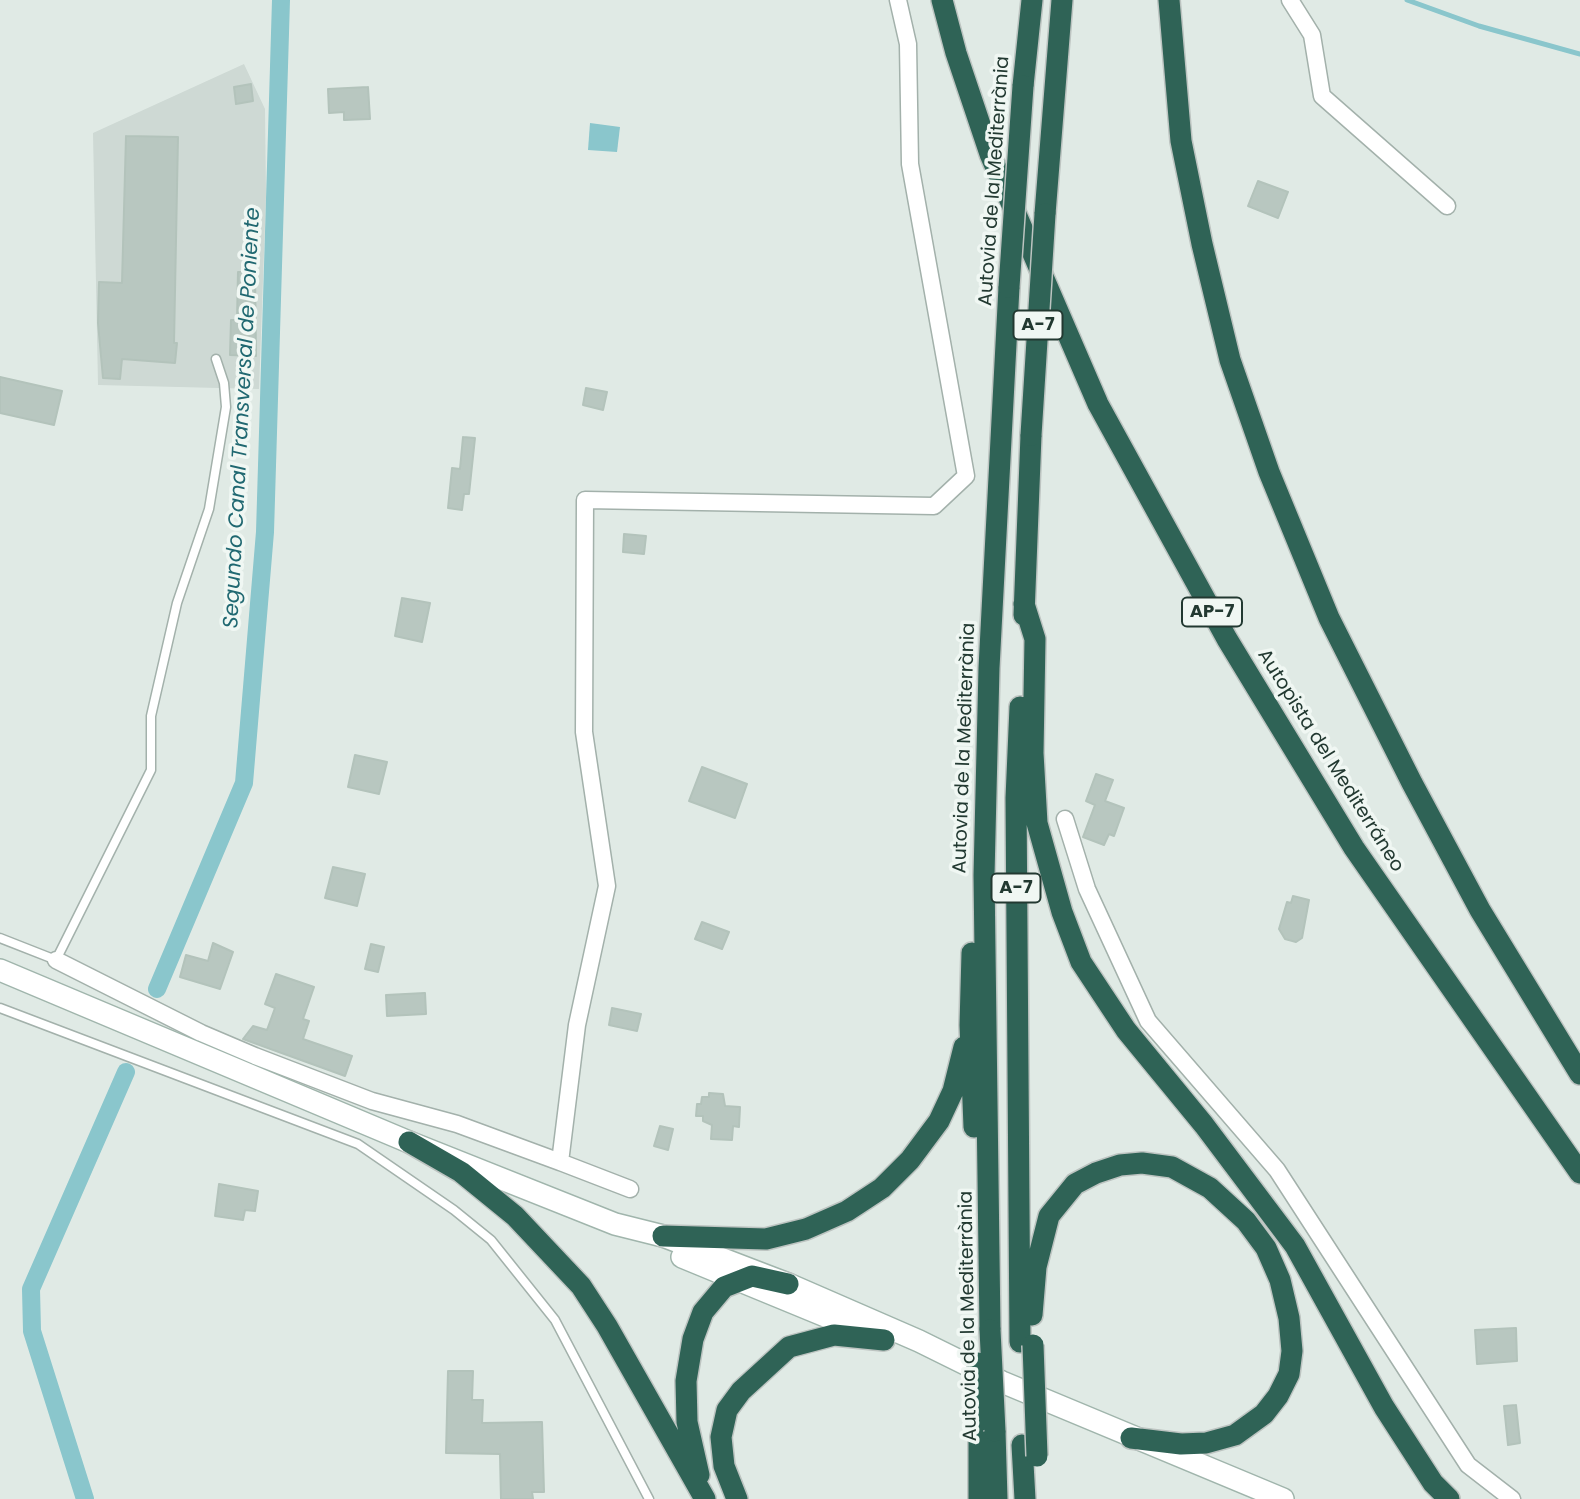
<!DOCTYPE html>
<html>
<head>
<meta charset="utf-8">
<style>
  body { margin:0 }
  canvas { display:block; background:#e0eae5 }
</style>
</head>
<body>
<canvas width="1580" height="1499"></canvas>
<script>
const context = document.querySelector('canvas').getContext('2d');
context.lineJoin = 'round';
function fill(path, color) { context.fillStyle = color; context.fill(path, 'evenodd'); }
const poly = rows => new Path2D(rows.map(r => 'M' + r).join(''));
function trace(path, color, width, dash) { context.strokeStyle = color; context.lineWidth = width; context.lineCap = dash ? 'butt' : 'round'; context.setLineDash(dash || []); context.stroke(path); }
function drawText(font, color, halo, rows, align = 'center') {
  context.font = font + ' Poppins,sans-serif'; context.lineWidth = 7; context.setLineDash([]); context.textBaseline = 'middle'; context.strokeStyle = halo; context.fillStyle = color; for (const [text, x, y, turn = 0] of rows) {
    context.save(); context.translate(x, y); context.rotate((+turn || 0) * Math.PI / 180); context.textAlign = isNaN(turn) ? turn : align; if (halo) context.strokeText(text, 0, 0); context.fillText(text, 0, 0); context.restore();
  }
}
const built = poly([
  [244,64,265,109,266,196,259,389,98,385,93,133]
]);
const water = poly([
  [590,123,620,127,617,152,588,150]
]);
const stream = poly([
  [1407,0,1479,26,1580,54]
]);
const canal = poly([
  [157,989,244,783,265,532,281,0],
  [85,1499,32,1331,31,1289,126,1072]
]);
const building = poly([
  [251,84,253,101,236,104,234,87,251,84],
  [368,87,370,119,344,120,344,112,329,113,328,89,368,87],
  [126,136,178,137,174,343,177,343,175,363,122,359,120,379,103,378,98,323,99,282,122,283,126,136],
  [1258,181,1288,192,1278,218,1248,206,1258,181],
  [238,272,255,272,256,356,230,355,231,320,237,320,238,272],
  [0,377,62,391,54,425,0,413,0,377],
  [586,388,607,392,603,410,583,405,586,388],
  [463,437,475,438,469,494,464,494,462,510,448,508,452,468,460,469,463,437],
  [624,534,646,536,644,554,623,552,624,534],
  [402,598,430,603,422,642,395,636,402,598],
  [355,755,387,762,379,794,348,787,355,755],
  [702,767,747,784,735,818,689,801,702,767],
  [1096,774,1113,780,1105,801,1124,808,1114,836,1109,834,1104,845,1083,837,1095,805,1086,801,1096,774],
  [333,867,365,874,357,906,325,898,333,867],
  [1293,896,1309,900,1302,938,1296,942,1285,939,1279,929,1287,902,1291,903,1293,896],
  [702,922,729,932,722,949,695,939,702,922],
  [213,943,233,952,220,989,180,977,186,955,208,961,213,943],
  [371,944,384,947,378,972,365,969,371,944],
  [276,974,314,987,303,1019,309,1021,303,1039,352,1056,345,1076,243,1039,253,1026,267,1030,275,1008,265,1004,276,974],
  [425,993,426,1014,387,1016,386,995,425,993],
  [612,1008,641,1014,637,1031,609,1025,612,1008],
  [709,1093,723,1094,725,1106,740,1107,739,1127,733,1126,732,1140,711,1139,712,1125,703,1121,703,1116,696,1116,697,1104,701,1104,702,1097,709,1097,709,1093],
  [660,1126,673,1129,668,1150,654,1146,660,1126],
  [219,1184,258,1191,255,1211,245,1210,243,1220,215,1216,219,1184],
  [1516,1328,1517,1361,1477,1364,1475,1330,1516,1328],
  [448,1371,473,1371,472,1400,483,1400,482,1423,542,1422,544,1492,532,1492,533,1499,501,1499,500,1454,446,1453,448,1371],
  [1516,1405,1520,1443,1508,1445,1504,1406,1516,1405]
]);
const lane = poly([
  [0,938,56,960,151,770,151,716,177,603,209,509,226,407,224,383,216,359],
  [0,1008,358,1144,454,1210,491,1240,555,1320,649,1499]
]);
const street = poly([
  [1290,0,1312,35,1322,96,1447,206],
  [1065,819,1087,889,1148,1021,1277,1170,1468,1465,1512,1499],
  [56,960,201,1033,255,1056,372,1101,457,1124,560,1162],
  [630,1189,560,1162,577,1025,607,886,584,732,585,500,934,506,966,476,910,164,908,44,898,0]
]);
const secondary = poly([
  [0,970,409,1142,615,1224,663,1236,788,1284,919,1341,1002,1382,1283,1499],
  [682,1257,869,1334]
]);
const highway = poly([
  [942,0,956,53,990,154,1098,404,1227,639,1354,848,1580,1173],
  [1169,0,1181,141,1202,244,1230,360,1269,472,1329,618,1412,783,1480,910,1580,1074],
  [1023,86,1032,0],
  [1045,214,1062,0],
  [1024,604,1035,639,1033,753,1037,823,1062,912,1081,962,1126,1030,1204,1125,1295,1246,1384,1407,1433,1483,1449,1499],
  [1024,615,1031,435],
  [972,953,970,1025,974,1127],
  [409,1142,461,1172,515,1216,581,1286,607,1326,705,1499],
  [663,1236,766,1239,806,1229,847,1211,882,1188,910,1160,939,1121,953,1091,964,1047],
  [1032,1315,1036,1267,1049,1216,1075,1184,1096,1173,1120,1165,1142,1163,1172,1167,1210,1188,1246,1221,1266,1248,1280,1280,1289,1318,1292,1351,1289,1374,1278,1396,1264,1414,1235,1435,1206,1443,1181,1444,1131,1438],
  [990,1330,984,875,989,668,1009,287],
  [1020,1342,1016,798,1020,707],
  [979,1421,979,1499],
  [995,1431,997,1499],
  [1022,1445,1025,1499],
  [699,1475,687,1422,686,1381,693,1339,703,1312,724,1287,752,1276,788,1284],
  [737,1499,724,1466,721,1437,727,1410,741,1391,789,1347,834,1335,884,1340]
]);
const highwayBridge = poly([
  [1009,287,1023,86],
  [1031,435,1045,214],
  [990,1330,995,1431],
  [1033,1345,1037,1456],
  [978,1363,979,1421]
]);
const shields = [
  [1038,325,49],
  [1212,612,60],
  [1016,888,49]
];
const shieldNames = [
  ["A-7",1038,325],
  ["AP-7",1212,612],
  ["A-7",1016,888]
];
const streetNames = [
  ["Autovia de la Mediterrània",995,181,-86],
  ["Autovia de la Mediterrània",965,748,-88],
  ["Autopista del Mediterráneo",1330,761,58],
  ["Autovia de la Mediterrània",969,1316,-91]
];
const waterNames = [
  ["Segundo Canal Transversal de Poniente",243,418,-87]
];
fill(built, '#ced9d4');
fill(water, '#8ac6cc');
trace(stream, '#8ac6cc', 5);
trace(canal, '#8ac6cc', 18);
fill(building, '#b8c7c0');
trace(building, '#b3c3bb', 2);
trace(lane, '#a3b1ab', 11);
trace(street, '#a3b1ab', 19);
trace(secondary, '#a0b5ac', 24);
trace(highway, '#bdc4c1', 24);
trace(lane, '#fff', 8);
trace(street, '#fff', 16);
trace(secondary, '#fff', 21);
trace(highway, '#2f6356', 21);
trace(highwayBridge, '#bdc4c1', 24, []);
trace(highwayBridge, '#2f6356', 21);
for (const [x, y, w] of shields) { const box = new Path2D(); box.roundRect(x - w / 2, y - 14.5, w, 29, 5); context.fillStyle = '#f0f7f3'; context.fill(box); trace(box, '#223931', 2); }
drawText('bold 18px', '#223931', null, shieldNames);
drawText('19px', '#223931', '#f0f7f3', streetNames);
drawText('italic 21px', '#206871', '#f0f7f3', waterNames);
</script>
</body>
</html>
